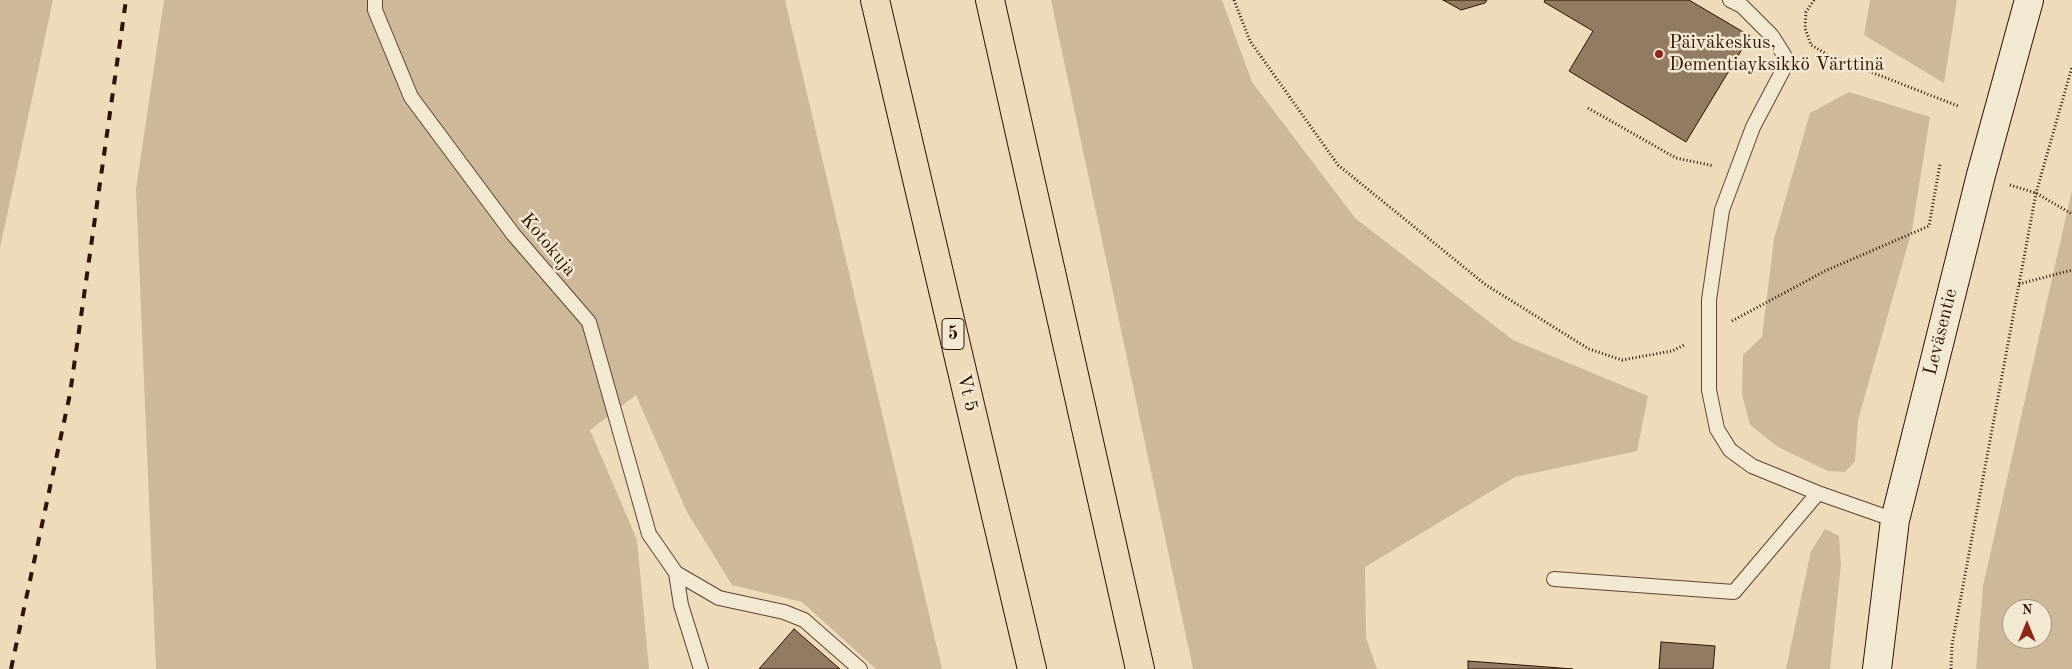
<!DOCTYPE html>
<html>
<head>
<meta charset="utf-8">
<style>
  body { margin:0 }
  #map { position:relative; width:2072px; height:669px; overflow:hidden; background:#eddbb9; font-family:"Old Standard TT",serif }
  canvas { display:block }
  .north { position:absolute; left:2002px; top:599px; width:50px; height:50px; box-sizing:border-box; background:#f3e8d2; border:1px solid #a59280; border-radius:50%; rotate:0deg; font-size:14px; font-weight:700; line-height:20px; text-align:center; color:#301205 }
  .north::after { content:''; display:block; margin:auto; width:18px; height:22px; background:#8f2418; clip-path:polygon(50% 0,100% 100%,50% 72%,0 100%) }
</style>
</head>
<body>
<div id="map">
<canvas width="2072" height="669"></canvas>
<div class="north">N</div>
</div>
<script>
const context = document.querySelector('canvas').getContext('2d');
context.lineJoin = 'round';
function fill(path, color) { context.fillStyle = color; context.fill(path, 'evenodd'); }
const poly = rows => new Path2D(rows.map(r => 'M' + r).join(''));
function trace(path, color, width, dash) { context.strokeStyle = color; context.lineWidth = width; context.lineCap = dash ? 'butt' : 'round'; context.setLineDash(dash || []); context.stroke(path); }
function drawText(font, color, halo, rows, align = 'center') {
  context.font = font + ' "Old Standard TT",serif'; context.lineWidth = 5; context.setLineDash([]); context.textBaseline = 'middle'; context.strokeStyle = halo; context.fillStyle = color; for (const [text, x, y, turn = 0] of rows) {
    context.save(); context.translate(x, y); context.rotate((+turn || 0) * Math.PI / 180); context.textAlign = isNaN(turn) ? turn : align; if (halo) context.strokeText(text, 0, 0); context.fillText(text, 0, 0); context.restore();
  }
}
const green = poly([
  [0,0,53,0,0,248],
  [164,0,785,0,942,669,876,669,802,602,732,585,687,512,636,395,590,430,637,540,649,669,156,669,136,189],
  [1051,0,1222,0,1252,82,1355,218,1513,340,1648,396,1637,451,1515,477,1365,567,1366,638,1377,669,1193,669],
  [1870,0,1957,0,1944,83,1864,35],
  [1849,92,1930,117,1912,230,1858,420,1855,461,1845,472,1828,471,1778,447,1750,425,1742,394,1743,355,1762,337,1774,239,1810,113],
  [2072,190,2072,669,1976,669,1983,586],
  [2012,609,2042,609,2042,639,2012,639],
  [1825,529,1839,536,1841,565,1830,669,1786,669,1811,551]
]);
const building = poly([
  [1443,0,1487,0,1485,3,1461,10,1443,0],
  [1545,0,1689,0,1750,36,1686,142,1569,71,1593,31,1544,2,1545,0],
  [794,629,840,669,759,669,794,629],
  [1661,642,1715,646,1713,669,1659,669,1661,642],
  [1468,661,1573,669,1468,669,1468,661]
]);
const path = poly([
  [1234,0,1250,41,1338,165,1486,285,1589,349,1622,360,1672,351,1684,345],
  [1814,0,1806,12,1805,28,1811,45,1830,56,1958,106],
  [1588,108,1676,158,1714,166],
  [2010,185,2036,193,2072,214],
  [2019,284,2072,270],
  [1732,321,1825,271,1929,226,1940,164],
  [1951,669,1952,645,2036,193,2072,67]
]);
const service = poly([
  [375,0,375,10,411,97,513,234,589,322,649,534,676,573,681,605,701,669],
  [1730,0,1742,6,1772,36,1784,55,1783,70,1753,127,1722,210,1709,300,1709,390,1717,429,1730,450,1752,466,1818,493,1895,520],
  [676,573,719,598,784,612,804,620,860,669],
  [1554,579,1734,592,1818,493]
]);
const secondary = poly([
  [1877,669,1895,520,1981,175,2029,0]
]);
const motorway = poly([
  [875,0,1032,669],
  [990,0,1140,669]
]);
const rail = poly([
  [11,669,70,394,126,0]
]);
const markers = [
  [1659,54,5,"#8f2418"]
];
const shields = [
  [953,334,22]
];
const shieldNames = [
  ["5",953,334]
];
const poiNames = [
  ["Päiväkeskus,",1669,43],
  ["Dementiayksikkö Värttinä",1669,65]
];
const streetNames = [
  ["Kotokuja",548,245,50],
  ["Leväsentie",1941,332,-76],
  ["Vt 5",967,393,77]
];
fill(green, '#cdb99a');
fill(building, '#927b63');
trace(building, '#301205', 1);
trace(service, '#5f4432', 16);
trace(secondary, '#301205', 30);
trace(motorway, '#301205', 30);
trace(path, '#301205', 3, [1, 2.5]);
trace(service, '#f3e8d2', 14);
trace(secondary, '#f3e8d2', 28);
trace(motorway, '#eddbb9', 28);
trace(rail, '#301205', 4, [9, 9]);
for (const [x, y, r, color] of markers) { const dot = new Path2D(); dot.arc(x, y, r, 0, 2 * Math.PI); context.fillStyle = color; context.fill(dot); trace(dot, '#f3e8d2', 2); }
for (const [x, y, w] of shields) { const box = new Path2D(); box.roundRect(x - w / 2, y - 15.5, w, 31, 4); context.fillStyle = '#f3e8d2'; context.fill(box); trace(box, '#301205', 1); }
drawText('bold 18px', '#301205', null, shieldNames);
drawText('19px', '#301205', '#f3e8d2', poiNames, 'left');
drawText('19px', '#301205', '#f3e8d2', streetNames);
</script>
</body>
</html>
